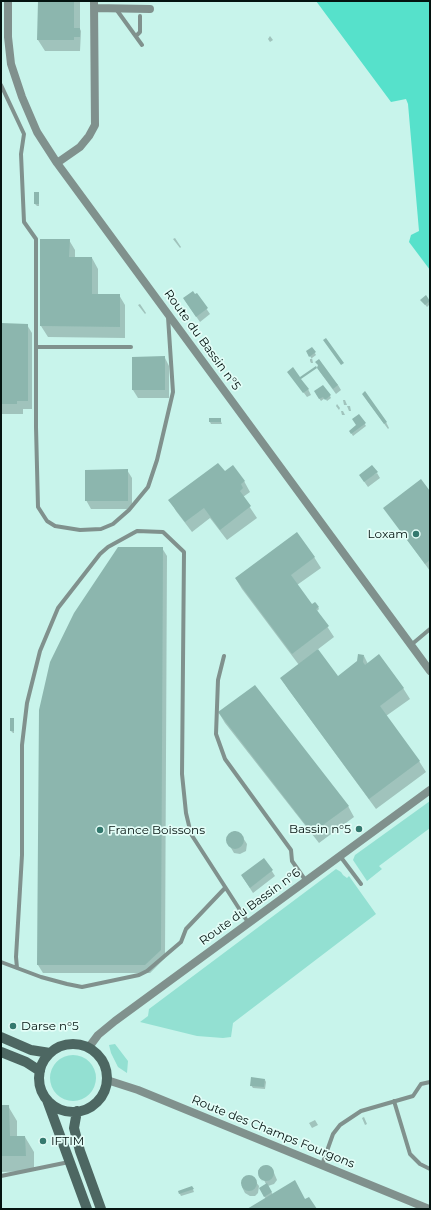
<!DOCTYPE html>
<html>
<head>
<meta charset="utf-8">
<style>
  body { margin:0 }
  #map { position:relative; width:431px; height:1210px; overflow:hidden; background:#c8f4eb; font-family:Montserrat,sans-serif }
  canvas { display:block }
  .frame { position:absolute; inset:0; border:2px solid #041310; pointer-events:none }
</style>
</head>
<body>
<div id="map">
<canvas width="431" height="1210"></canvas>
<div class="frame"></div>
</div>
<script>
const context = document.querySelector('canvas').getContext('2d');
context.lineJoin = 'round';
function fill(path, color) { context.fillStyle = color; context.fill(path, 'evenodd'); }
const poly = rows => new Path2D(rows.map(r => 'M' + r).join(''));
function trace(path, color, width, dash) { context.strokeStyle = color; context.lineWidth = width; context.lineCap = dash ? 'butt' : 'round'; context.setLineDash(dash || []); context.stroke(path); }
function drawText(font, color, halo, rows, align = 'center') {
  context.font = font + ' Montserrat,sans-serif'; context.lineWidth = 3.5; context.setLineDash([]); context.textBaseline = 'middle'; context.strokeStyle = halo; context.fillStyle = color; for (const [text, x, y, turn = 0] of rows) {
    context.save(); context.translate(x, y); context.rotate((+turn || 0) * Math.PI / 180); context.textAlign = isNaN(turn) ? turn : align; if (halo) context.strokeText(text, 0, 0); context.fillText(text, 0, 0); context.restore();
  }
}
const green = poly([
  [430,801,430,828,379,866,382,869,367,881,353,860,355,855],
  [336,869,341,872,343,875,347,878,349,876,376,914,233,1023,231,1037,223,1038,197,1036,140,1022,148,1016,149,1009],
  [115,1044,128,1061,127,1073,118,1067,111,1053,109,1045],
  '50 1078a23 23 0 1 1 46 0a23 23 0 1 1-46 0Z'
]);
const water = poly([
  [316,1,430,1,430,270,409,242,411,235,419,231,408,104,406,99,391,102]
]);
const shadow = poly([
  [39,1,80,1,80,29,81,31,80,51,45,51,38,40],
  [270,36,273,40,270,42,268,39],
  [1,132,2,134,2,145,1,145],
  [38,193,39,196,39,206,37,206,35,204],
  [175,238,181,247,180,248,173,239],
  [41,240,69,240,75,250,75,258,92,258,98,269,98,295,119,295,125,305,125,338,48,337,41,326],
  [197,295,210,314,200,322,184,299],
  [426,297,430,302,430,304,427,307,423,302],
  [140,304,146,313,145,314,138,305],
  [1,324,27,325,32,333,32,409,23,409,23,414,1,414],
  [312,348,316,355,312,358,313,363,311,363,310,361,310,359,312,359,307,352],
  [165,358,169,366,169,398,138,398,133,390],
  [319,366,338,385,341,390,336,394,320,372,317,367],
  [292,377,308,389,311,395,307,397],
  [316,394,330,396,331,398,327,401,325,398,321,401],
  [366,399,386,422,389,428,388,429],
  [343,400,345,400,347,405,344,405],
  [337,404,340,408,339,410,336,406],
  [347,406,350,406,351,411,349,411],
  [341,411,343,411,345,415,342,415],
  [359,415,366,426,353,436,350,431,357,426],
  [220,419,222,424,211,424,210,422],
  [127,470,132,478,132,509,91,509,86,500],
  [224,472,244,481,250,492,243,497,257,518,227,540,210,518,192,532,176,511,170,500],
  [377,473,380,478,368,487,363,480],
  [430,492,430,571,384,508],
  [162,548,167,556,165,958,150,973,43,973,38,965],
  [314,557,321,568,297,585,314,608,318,607,319,609,317,611,334,637,317,650,338,677,364,656,368,664,403,688,410,699,386,716,419,761,426,772,376,809,288,689,281,678,299,665,242,589,236,579],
  [219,713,348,806,354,817,319,843,225,723],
  [13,719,14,721,14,733,13,733,11,731],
  [234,831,240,833,247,844,246,851,240,854,234,853,227,841,229,835],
  [264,859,275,876,253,893,242,876],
  [265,1080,266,1082,265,1089,253,1088,251,1085],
  [1,1106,8,1106,17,1121,17,1137,25,1137,34,1152,34,1171,1,1172],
  [364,1117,367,1124,365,1125,362,1118],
  [315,1120,318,1125,312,1128,309,1123],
  [267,1165,272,1168,277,1180,274,1184,268,1186,273,1195,305,1200,316,1209,249,1209,266,1199,260,1189,267,1186,262,1176,260,1177,263,1182,259,1177,258,1171,261,1167],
  [246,1176,252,1177,259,1186,258,1193,255,1196,250,1196,245,1193,242,1187,242,1181],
  [192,1187,194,1192,181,1196,179,1192]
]);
const building = poly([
  [38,1,74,1,74,28,80,28,80,37,74,37,74,40,37,40],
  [34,192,39,192,39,204,34,204],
  [40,239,70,239,69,257,92,257,92,294,120,294,120,327,40,326],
  [193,291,195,294,197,293,208,308,196,317,183,298],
  [426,295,430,301,425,305,420,300],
  [1,323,28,324,28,401,17,401,17,404,1,404],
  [326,338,344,363,341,365,323,340],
  [312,347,316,352,309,357,306,351],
  [165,356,165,390,132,390,132,357],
  [319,359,338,385,333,389,317,368,301,379,309,389,303,393,287,372,293,367,300,377,316,366,317,368,318,365,315,362],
  [323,385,331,395,325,400,323,397,319,399,314,391],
  [365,391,387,422,384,424,362,394],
  [359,414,366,423,351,434,349,431,356,425,352,419],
  [209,418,221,418,221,422,209,422],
  [218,463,225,471,233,465,245,481,241,484,243,488,240,491,251,506,220,530,204,508,185,522,168,500],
  [372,465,378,472,364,482,359,475],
  [128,469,128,501,85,501,85,470],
  [421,479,430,491,430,560,425,564,383,508],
  [297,532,315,557,291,575,312,604,315,602,316,603,319,607,316,609,329,626,292,654,235,578],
  [118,547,163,547,161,950,145,965,37,965,39,710,50,662,74,613],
  [318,649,338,676,357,661,358,654,364,655,363,662,365,665,379,654,404,688,380,706,420,761,369,799,280,678],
  [255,685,349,806,312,833,218,712],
  [10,718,14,718,14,731,10,731],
  '226 840a9 9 0 1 1 18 0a9 9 0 1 1-18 0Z',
  [264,858,273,870,250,888,241,875],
  [251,1077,265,1079,264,1087,250,1086],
  [1,1105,9,1105,10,1136,25,1136,26,1156,1,1156],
  '258 1173a8 8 0 1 1 16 0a8 8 0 1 1-16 0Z',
  '241 1183a8 8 0 1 1 16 0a8 8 0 1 1-16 0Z',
  [295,1180,305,1199,309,1197,317,1209,247,1209],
  [267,1183,272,1192,264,1197,259,1188],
  [192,1186,194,1189,179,1194,178,1191]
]);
const service = poly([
  [116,9,142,45],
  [136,36,140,32,140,16],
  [1,85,24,134,21,154,24,222,36,239,36,427,38,507,47,521,55,526,80,530,101,529,113,524,129,510,148,487,157,460,173,392,168,317],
  [36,347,131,347],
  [411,645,430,629],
  [224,656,218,680,216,734,225,759,291,850,292,861,306,881],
  [340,856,361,884],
  [1,962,41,977,67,984,82,987,139,975,147,971,181,942,186,929,225,888],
  [17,968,16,957,22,855,22,745,27,703,40,651,58,608,100,554,108,547,137,531,163,532,184,552,182,774,186,813,191,834,249,924],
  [394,1101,410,1154,420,1164,430,1169],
  [322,1165,333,1134,340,1125,361,1111,413,1096,421,1084,430,1082],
  [1,1176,69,1162]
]);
const minor = poly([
  [8,1,8,37,11,64,22,97,37,132,57,163,430,671],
  [94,8,150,9],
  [57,163,80,147,89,136,95,125,94,1],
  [89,1047,98,1035,115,1021,430,790],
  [107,1080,138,1090,429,1209]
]);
const secondary = poly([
  [1,1037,31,1050,50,1053],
  '39 1078a34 34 0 1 1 68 0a34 34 0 1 1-68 0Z',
  [1,1052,26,1062,40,1071],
  [47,1100,87,1209],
  [77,1111,74,1128,80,1151,101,1209]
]);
const markers = [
  [416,534,4,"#34796e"],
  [359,829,4,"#34796e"],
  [100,830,4,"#34796e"],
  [13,1026,4,"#34796e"],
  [43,1141,4,"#34796e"]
];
const streetNames = [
  ["Route du Bassin n°5",202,340,54],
  ["Route du Bassin n°6",250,907,-36],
  ["Route des Champs Fourgons",273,1132,22]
];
const poiNames = [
  ["Loxam",408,534,"right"],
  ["Bassin n°5",351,829,"right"],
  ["France Boissons",108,830],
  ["Darse n°5",21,1026],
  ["IFTIM",51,1141]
];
fill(green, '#93e0d2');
fill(water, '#56e1cb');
fill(shadow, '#0003');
fill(building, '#8cb6ae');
trace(service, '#80918d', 4);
trace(minor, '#80918d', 8);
trace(secondary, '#4d6762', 10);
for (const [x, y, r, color] of markers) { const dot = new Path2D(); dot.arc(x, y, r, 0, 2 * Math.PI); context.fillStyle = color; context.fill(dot); trace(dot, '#e3fdf7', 1.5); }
drawText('12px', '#041310', '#e3fdf7', streetNames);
drawText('12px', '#041310', '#e3fdf7', poiNames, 'left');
</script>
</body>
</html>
